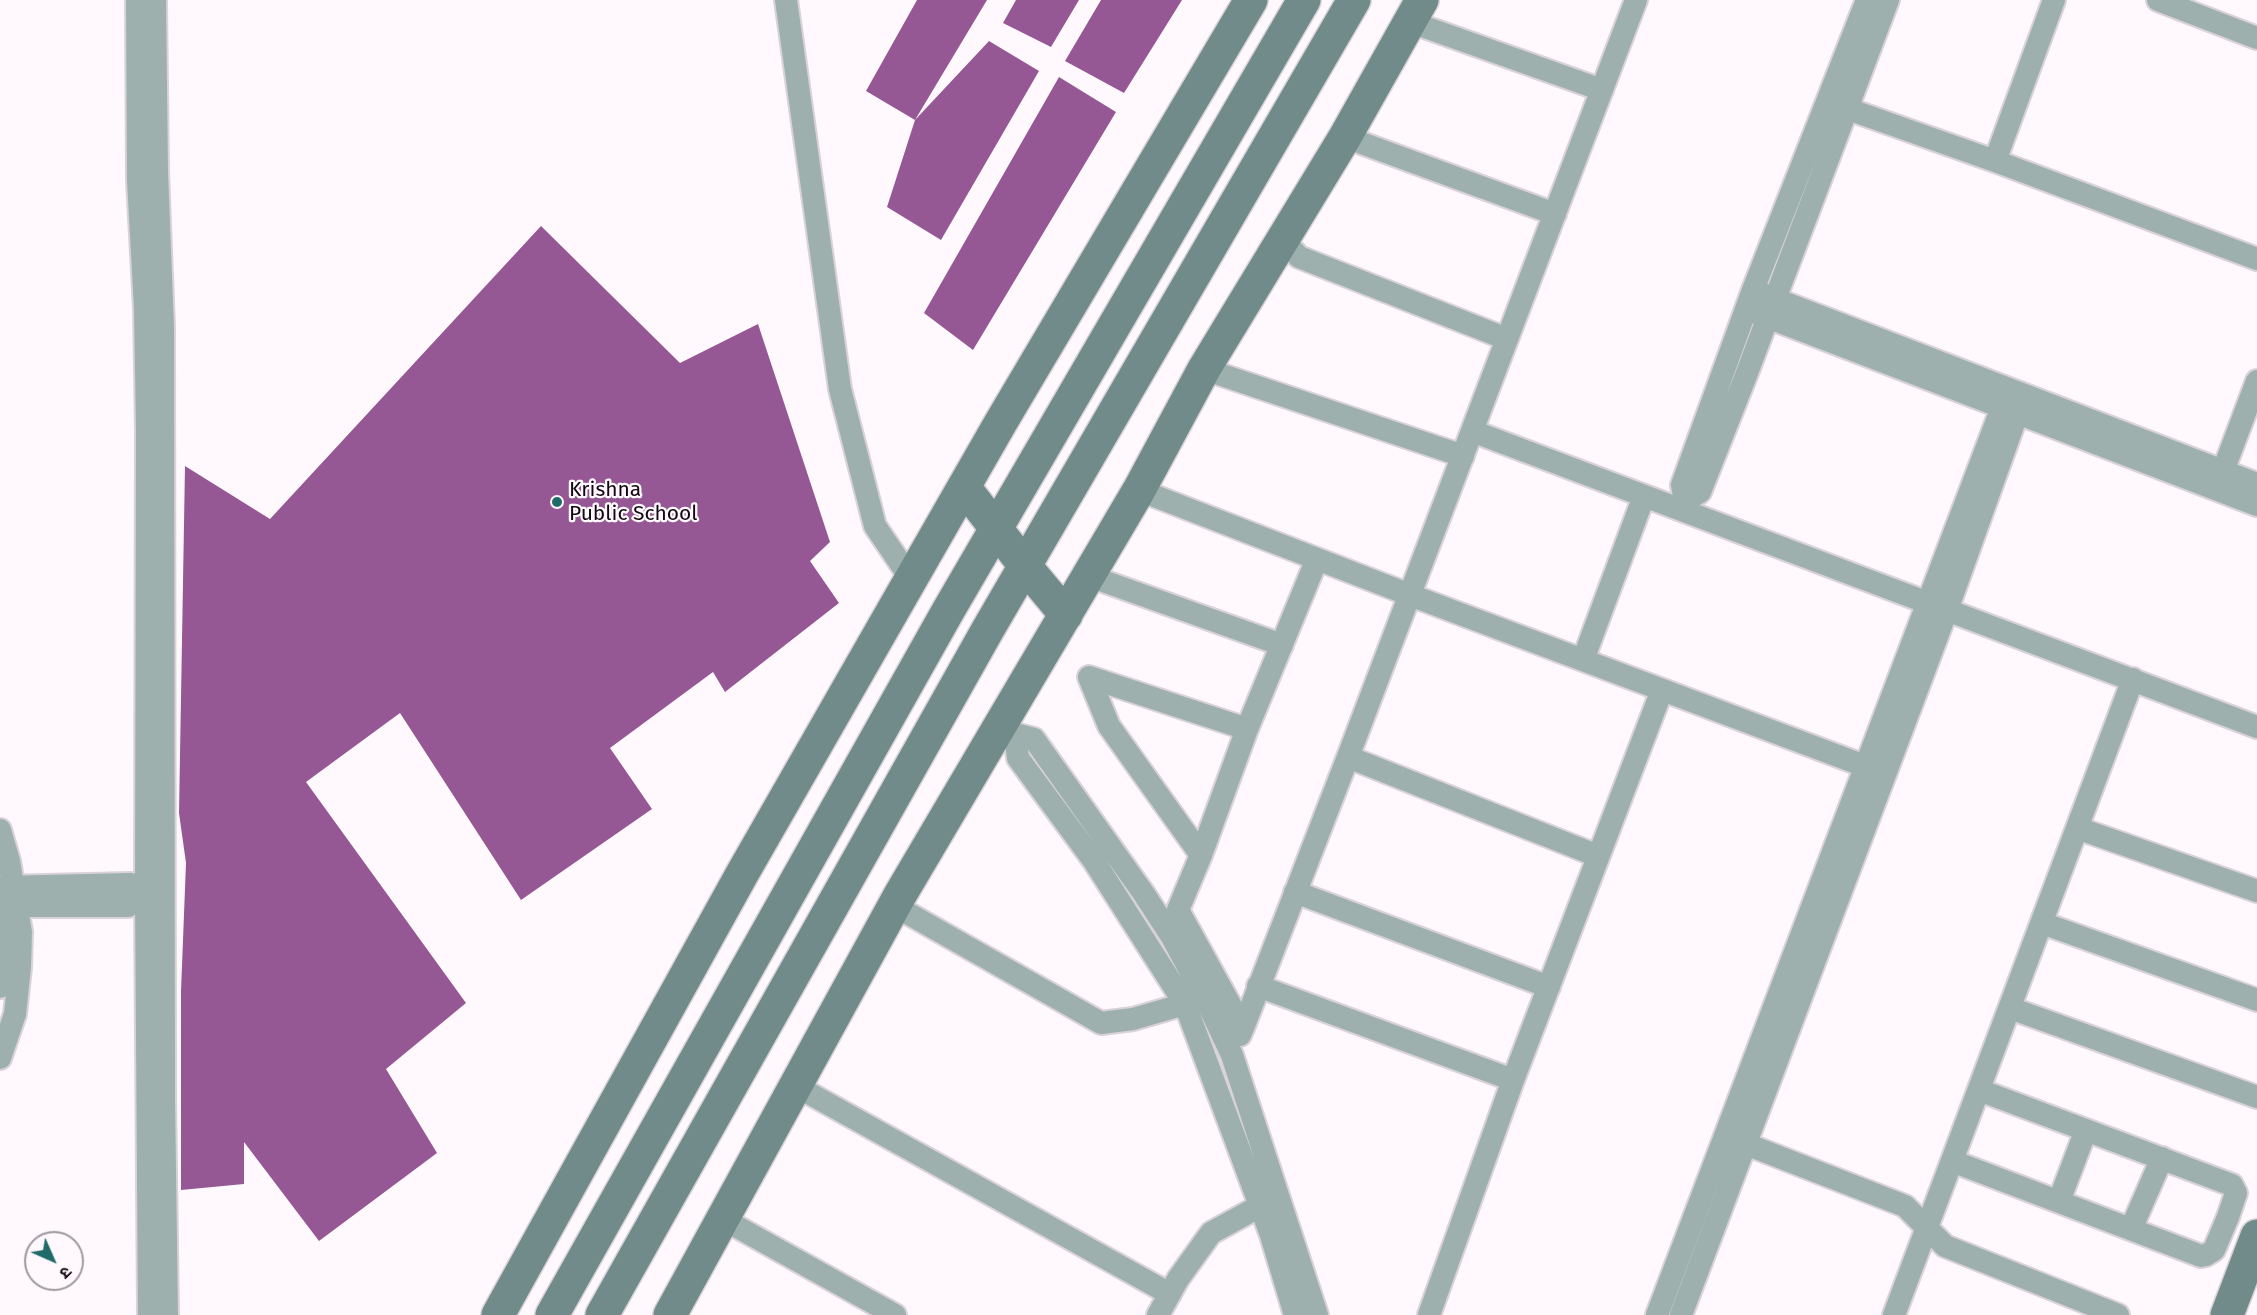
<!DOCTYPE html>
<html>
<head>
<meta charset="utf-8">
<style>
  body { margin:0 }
  #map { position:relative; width:2257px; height:1315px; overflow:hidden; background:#fff9fe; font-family:"Fira Sans","Noto Sans Devanagari",sans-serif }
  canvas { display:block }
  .north { position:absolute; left:24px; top:1231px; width:60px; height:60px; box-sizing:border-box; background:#fff9fe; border:2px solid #a0999f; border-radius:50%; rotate:135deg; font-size:16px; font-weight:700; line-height:24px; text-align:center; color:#110810 }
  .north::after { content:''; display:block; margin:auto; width:21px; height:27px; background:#1f6b68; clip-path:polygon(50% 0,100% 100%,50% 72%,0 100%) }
</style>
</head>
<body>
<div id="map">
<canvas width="2257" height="1315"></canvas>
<div class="north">उ</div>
</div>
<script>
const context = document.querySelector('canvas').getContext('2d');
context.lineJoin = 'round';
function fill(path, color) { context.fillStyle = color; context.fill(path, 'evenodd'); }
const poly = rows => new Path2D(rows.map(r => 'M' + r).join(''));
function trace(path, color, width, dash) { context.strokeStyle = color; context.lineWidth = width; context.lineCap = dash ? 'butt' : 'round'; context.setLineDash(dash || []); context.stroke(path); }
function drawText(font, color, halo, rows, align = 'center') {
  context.font = font + ' "Fira Sans",sans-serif'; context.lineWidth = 4.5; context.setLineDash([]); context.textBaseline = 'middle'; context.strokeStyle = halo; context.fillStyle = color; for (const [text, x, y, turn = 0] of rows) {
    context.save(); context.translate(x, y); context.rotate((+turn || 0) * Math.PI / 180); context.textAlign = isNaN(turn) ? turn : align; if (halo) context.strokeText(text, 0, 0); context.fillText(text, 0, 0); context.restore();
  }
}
const building = poly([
  [917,0,987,0,915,120,866,91],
  [1016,0,1079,0,1051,47,1003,23],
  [1101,0,1182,0,1124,93,1065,61],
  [989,41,1039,71,941,240,887,207,915,120],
  [1059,77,1116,112,973,350,924,313],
  [541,226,680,363,758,324,830,542,810,561,839,603,725,692,713,672,610,748,652,809,521,900,400,713,306,782,466,1003,386,1069,437,1153,319,1241,244,1142,244,1184,181,1190,181,991,186,863,179,813,185,466,270,519]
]);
const street = poly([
  [137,0,138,180,145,309,147,430,146,895,149,1315],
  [155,0,157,172,163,327,164,1098,167,1315],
  [786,0,840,389,875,526,911,579],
  [1888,0,1847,109,1775,299,1768,317,1747,373,1700,492,1685,501,1682,485,1753,290,1775,299,2009,389,2257,484],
  [2158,0,2257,38],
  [1411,19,1419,25,1602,90],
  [1828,102,1995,161,2257,259],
  [1345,137,1555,214],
  [1995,161,2054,0],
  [1283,240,1299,257,1507,339],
  [1753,290,1867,0],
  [1754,312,2257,505],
  [1204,369,1463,456],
  [1472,431,2257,727],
  [2223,471,2257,381],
  [1139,490,1410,595,1878,771],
  [1089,576,1282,645],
  [1583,660,1644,496],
  [1348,757,1598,856],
  [2077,828,2257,891],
  [0,830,9,861,21,932,20,967,15,1014,0,1058],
  [1201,855,1247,729],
  [0,887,131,884,146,895,157,895],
  [1295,892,1549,987],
  [0,906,128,906,146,895],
  [895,906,1101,1023,1133,1019,1185,1004],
  [0,911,2,919,0,987],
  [2042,923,2257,1000],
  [1258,986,1513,1080],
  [2010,1008,2257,1097],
  [1243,1028,1348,757,1636,0],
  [1240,1035,1243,1028,1178,910,1201,855,1109,726,1089,677,1247,729,1317,559],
  [796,1086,1170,1294],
  [1733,1139,1905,1206,1945,1246,2118,1315],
  [1952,1161,2201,1256,2206,1255,2214,1250,2228,1217,2236,1193,2232,1185,1979,1090],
  [2059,1201,2086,1130],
  [723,1219,895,1315],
  [2131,1229,2162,1158],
  [1158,1315,1178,1279,1211,1233,1260,1206],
  [1295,1315,1271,1235,1185,1004,1094,861,1018,758,1015,734,1034,739,1144,894,1172,937,1208,1004,1232,1055,1317,1315],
  [1429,1315,1513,1080,1662,690],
  [1657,1315,2009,389],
  [1681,1315,1947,610,2024,395],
  [1894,1315,2133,679]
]);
const secondary = poly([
  [964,487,1025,566,1066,615],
  [498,1315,742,874,911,579,1001,422,1251,0],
  [552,1315,948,611,1304,0],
  [602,1315,987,631,1354,0],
  [670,1315,900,895,1139,490,1204,369,1345,137,1422,0],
  [2227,1315,2257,1236]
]);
const markers = [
  [557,502,6,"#1f6b68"]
];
const poiNames = [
  ["Krishna",569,490],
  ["Public School",569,514]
];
fill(building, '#965895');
trace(street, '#d9d2d8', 26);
trace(secondary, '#d9d2d8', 36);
trace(street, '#9db0ae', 22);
trace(secondary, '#708b89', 33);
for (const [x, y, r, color] of markers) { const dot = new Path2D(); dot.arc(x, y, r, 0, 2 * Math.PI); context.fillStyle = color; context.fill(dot); trace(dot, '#fff9fe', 2); }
drawText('21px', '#110810', '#fff9fe', poiNames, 'left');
</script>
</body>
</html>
